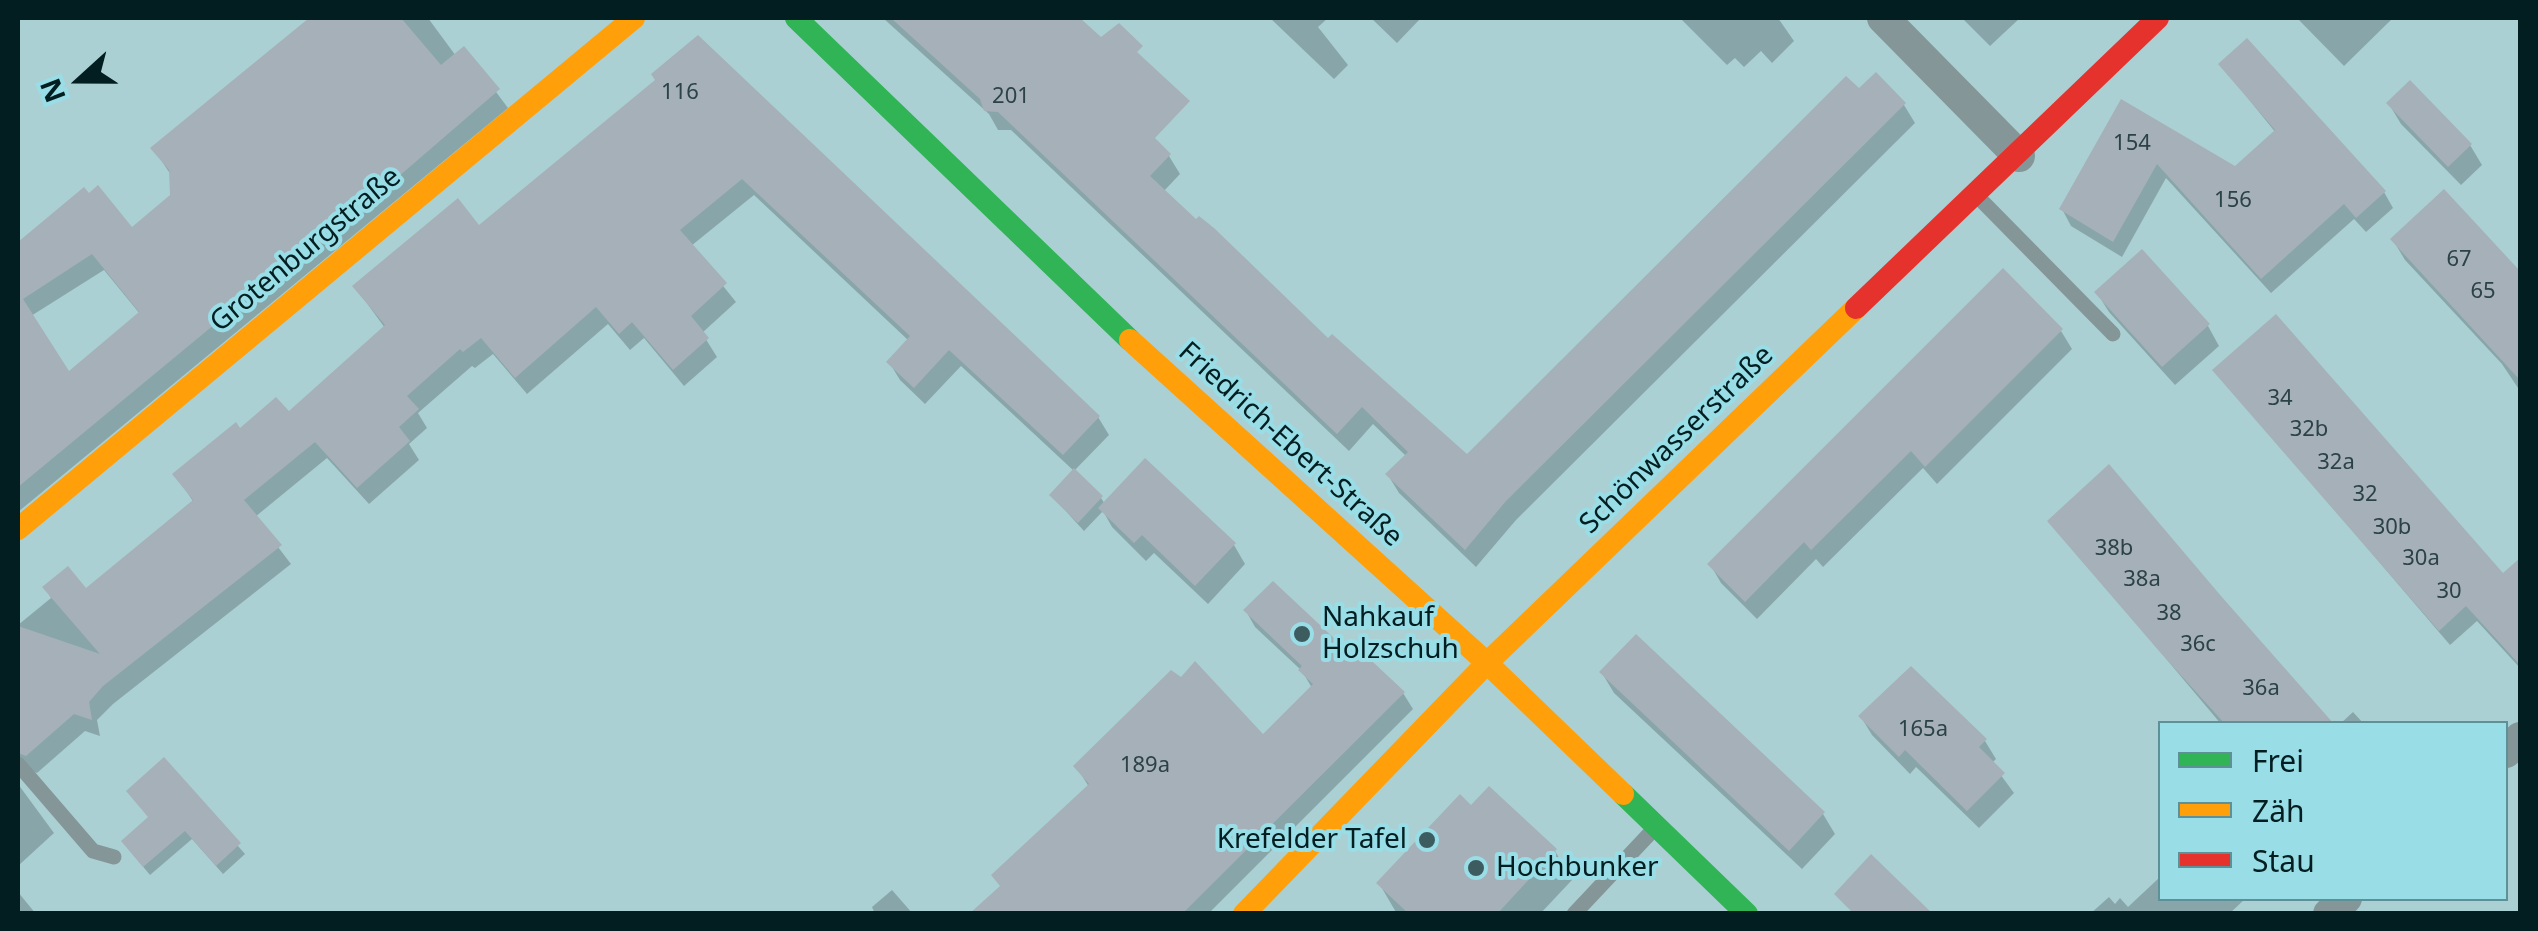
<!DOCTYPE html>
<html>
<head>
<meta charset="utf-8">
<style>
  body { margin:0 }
  #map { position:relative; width:2538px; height:931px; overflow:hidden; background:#aad0d4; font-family:"Noto Sans",sans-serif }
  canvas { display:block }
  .frame { position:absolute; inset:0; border:20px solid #021e21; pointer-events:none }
  .legend { position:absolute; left:2158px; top:721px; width:350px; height:180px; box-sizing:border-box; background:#99dde6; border:2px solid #5d9197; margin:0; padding:12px 18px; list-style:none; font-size:30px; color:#021e21 }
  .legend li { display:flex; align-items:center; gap:20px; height:50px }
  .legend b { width:50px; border:2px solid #5d9197 }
  .north { position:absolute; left:30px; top:30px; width:100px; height:100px; -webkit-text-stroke:8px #99dde6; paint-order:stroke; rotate:249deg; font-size:28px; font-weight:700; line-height:40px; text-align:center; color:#021e21 }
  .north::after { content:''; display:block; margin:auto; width:35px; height:45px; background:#021e21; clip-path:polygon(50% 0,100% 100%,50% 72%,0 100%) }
</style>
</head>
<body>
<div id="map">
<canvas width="2538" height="931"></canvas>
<div class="frame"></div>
<ul class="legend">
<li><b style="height:12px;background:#30b455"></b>Frei</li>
<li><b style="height:12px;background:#ff9f0a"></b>Zäh</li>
<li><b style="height:12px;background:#e5322d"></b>Stau</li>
</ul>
<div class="north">N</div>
</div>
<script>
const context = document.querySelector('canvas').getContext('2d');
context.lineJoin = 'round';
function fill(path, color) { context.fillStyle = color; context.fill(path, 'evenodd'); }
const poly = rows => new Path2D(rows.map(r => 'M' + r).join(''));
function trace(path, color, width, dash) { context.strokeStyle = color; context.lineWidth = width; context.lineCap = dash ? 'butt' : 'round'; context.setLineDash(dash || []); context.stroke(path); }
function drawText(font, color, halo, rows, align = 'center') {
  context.font = font + ' "Noto Sans",sans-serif'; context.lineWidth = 8; context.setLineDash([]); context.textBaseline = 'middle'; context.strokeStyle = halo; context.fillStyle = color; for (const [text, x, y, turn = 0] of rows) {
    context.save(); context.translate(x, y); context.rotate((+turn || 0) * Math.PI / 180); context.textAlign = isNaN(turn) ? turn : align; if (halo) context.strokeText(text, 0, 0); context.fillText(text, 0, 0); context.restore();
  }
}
const shadow = poly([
  [314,18,428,18,456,56,464,49,508,108,18,512,18,245,84,190,132,230,173,197,171,175,153,148],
  [104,270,140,314,68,374,31,316],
  [883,18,1006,18,1130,137,1169,156,1180,174,1163,192,1328,342,1467,457,1859,92,1904,105,1915,123,1516,520,1476,567,1399,493,1388,475,1407,457,1373,424,1349,451,1011,130,998,130,989,114],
  [1270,18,1328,18,1318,27,1348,65,1334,79],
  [1371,18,1419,18,1420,19,1397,43],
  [1680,18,1778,18,1794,41,1772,63,1761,51,1744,67,1735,58,1727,65],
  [1962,18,2020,18,1990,46],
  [2297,18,2393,18,2344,66],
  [2221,65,2384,192,2393,208,2366,232,2354,219,2271,293,2166,178,2122,257,2071,226,2062,209,2122,103,2235,169,2276,133],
  [657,81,1098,417,1109,435,1074,471,961,366,925,404,900,380,889,362,909,341,754,195,691,246,736,302,702,333,717,357,684,386,644,338,630,350,608,324,527,394,493,354,475,368,472,366,418,413,427,428,409,444,419,460,369,504,327,458,255,517,291,564,113,704,97,720,100,736,85,731,37,773,28,770,18,777,18,625,51,598,45,588,85,592,194,503,176,475,240,431,289,415,385,328,355,287,478,228],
  [2389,104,2470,145,2482,165,2461,185,2401,124],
  [2444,193,2520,276,2520,391,2502,364,2405,260,2393,240],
  [2097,293,2208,326,2219,346,2175,385,2109,312],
  [2061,331,2072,349,1937,484,1923,468,1823,567,1816,559,1757,619,1721,583,1710,564],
  [2216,371,2503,577,2520,561,2520,668,2477,621,2450,645],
  [1052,496,1101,498,1105,504,1234,545,1245,564,1208,604,1154,553,1146,561,1112,527,1103,511,1084,531],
  [2050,521,2331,724,2221,724],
  [1246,611,1351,658,1403,693,1413,709,1208,914,973,914,1001,888,1089,787,1076,766,1263,738,1312,688,1302,671,1255,627],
  [1636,637,1823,814,1835,834,1802,869,1614,693,1602,673],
  [1911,669,1985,741,1996,759,1992,763,2014,793,1979,828,1916,767,1910,774,1872,735,1861,717],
  [2353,712,2364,724,2340,724],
  [163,760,245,854,223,874,192,839,150,875,130,851,150,819],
  [18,784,54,833,18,866],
  [1471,808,1555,851,1572,880,1540,914,1397,914,1379,883],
  [2160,877,2160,898,2246,898,2229,914,2090,914,2109,897,2115,904,2120,898,2128,907],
  [892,890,913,914,875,914,872,907],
  [18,892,36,914,18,914]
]);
const building = poly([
  [309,18,401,18,441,65,464,46,500,89,318,246,314,242,18,487,18,242,84,187,89,193,98,185,132,227,170,195,169,170,150,148],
  [92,254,139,312,69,371,23,299],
  [891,18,1080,18,1101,37,1119,23,1143,46,1137,52,1190,101,1155,138,1171,154,1150,176,1196,219,1199,216,1214,228,1328,338,1332,334,1467,454,1846,76,1859,88,1876,72,1906,103,1506,501,1465,550,1385,474,1408,452,1362,407,1337,434,998,112,984,111,980,99],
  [698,35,1100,416,1063,455,949,350,914,388,886,362,910,336,742,179,680,230,727,283,691,316,709,338,673,370,632,322,619,334,596,307,515,378,481,338,463,352,460,349,407,396,419,409,399,427,410,441,357,488,315,442,244,500,282,545,103,686,89,702,92,720,74,714,26,756,18,753,18,626,100,654,42,587,68,566,86,588,193,500,172,474,236,422,240,428,276,397,289,411,385,325,352,286,458,198,479,225,655,80,651,74],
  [2247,38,2386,191,2356,218,2344,204,2261,279,2157,164,2113,242,2059,209,2121,99,2235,166,2275,130,2218,64],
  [2410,80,2472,144,2448,167,2386,103],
  [2444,189,2520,271,2520,380,2390,239],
  [2142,249,2210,324,2162,367,2094,292],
  [2003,268,2063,329,1925,467,1911,451,1811,550,1804,542,1745,602,1707,564],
  [2276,314,2503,573,2520,558,2520,665,2466,606,2439,631,2212,370],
  [1145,458,1236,543,1195,586,1142,535,1134,543,1098,508],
  [2109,464,2221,596,2334,724,2225,724,2159,651,2047,521],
  [1074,468,1103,496,1078,523,1049,495],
  [1273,581,1351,654,1358,648,1405,692,1182,914,969,914,1000,886,991,875,1089,784,1073,766,1171,670,1181,677,1195,661,1263,734,1313,684,1298,670,1302,666,1243,610],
  [1636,634,1825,812,1789,851,1599,672],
  [1911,666,1987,739,1979,747,2005,773,1967,811,1905,750,1899,757,1858,716],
  [164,757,241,843,216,866,185,831,143,867,121,841,148,817,126,791],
  [1489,786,1557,849,1497,914,1409,914,1376,883,1460,794,1471,805],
  [1871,854,1903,885,1933,914,1854,914,1834,894]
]);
const lane = poly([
  [1977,196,2113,334],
  [18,764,93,851,114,857],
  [1574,914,1654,829]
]);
const street = poly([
  [1883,18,2019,156],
  [2506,752,2520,738],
  [2329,914,2346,898]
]);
const fast = poly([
  [796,18,1130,340],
  [1623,794,1747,914]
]);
const slow = poly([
  [1130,340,1487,663,1623,794],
  [18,529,634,18],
  [1244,914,1487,663,1856,308]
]);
const jam = poly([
  [1856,308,2158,18]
]);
const markers = [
  [1302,634,10,"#3d5c60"],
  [1427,840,10,"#3d5c60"],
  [1476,868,10,"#3d5c60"]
];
const numberNames = [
  ["116",680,93],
  ["201",1011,97],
  ["154",2132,144],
  ["156",2233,201],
  ["67",2459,260],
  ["65",2483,292],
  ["34",2280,399],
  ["32b",2309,430],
  ["32a",2336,463],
  ["32",2365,495],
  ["30b",2392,528],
  ["38b",2114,549],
  ["30a",2421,559],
  ["38a",2142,580],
  ["30",2449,592],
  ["38",2169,614],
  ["36c",2198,645],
  ["36a",2261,689],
  ["165a",1923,730],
  ["189a",1145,766]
];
const streetNames = [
  ["Grotenburgstraße",306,250,-40],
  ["Schönwasserstraße",1677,440,-44],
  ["Friedrich-Ebert-Straße",1290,445,42]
];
const poiNames = [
  ["Nahkauf",1322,618],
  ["Holzschuh",1322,650],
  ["Krefelder Tafel",1407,840,"right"],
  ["Hochbunker",1496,868]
];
fill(shadow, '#0003');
fill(building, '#a6b0b8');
trace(lane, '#859698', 15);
trace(street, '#859698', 32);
trace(fast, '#30b455', 22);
trace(slow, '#ff9f0a', 22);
trace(jam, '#e5322d', 22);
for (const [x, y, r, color] of markers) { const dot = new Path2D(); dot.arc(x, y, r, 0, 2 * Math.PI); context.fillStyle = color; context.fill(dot); trace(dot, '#99dde6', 4); }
drawText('22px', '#2b4247', null, numberNames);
drawText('28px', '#021e21', '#99dde6', streetNames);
drawText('28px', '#021e21', '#99dde6', poiNames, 'left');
</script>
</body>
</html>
